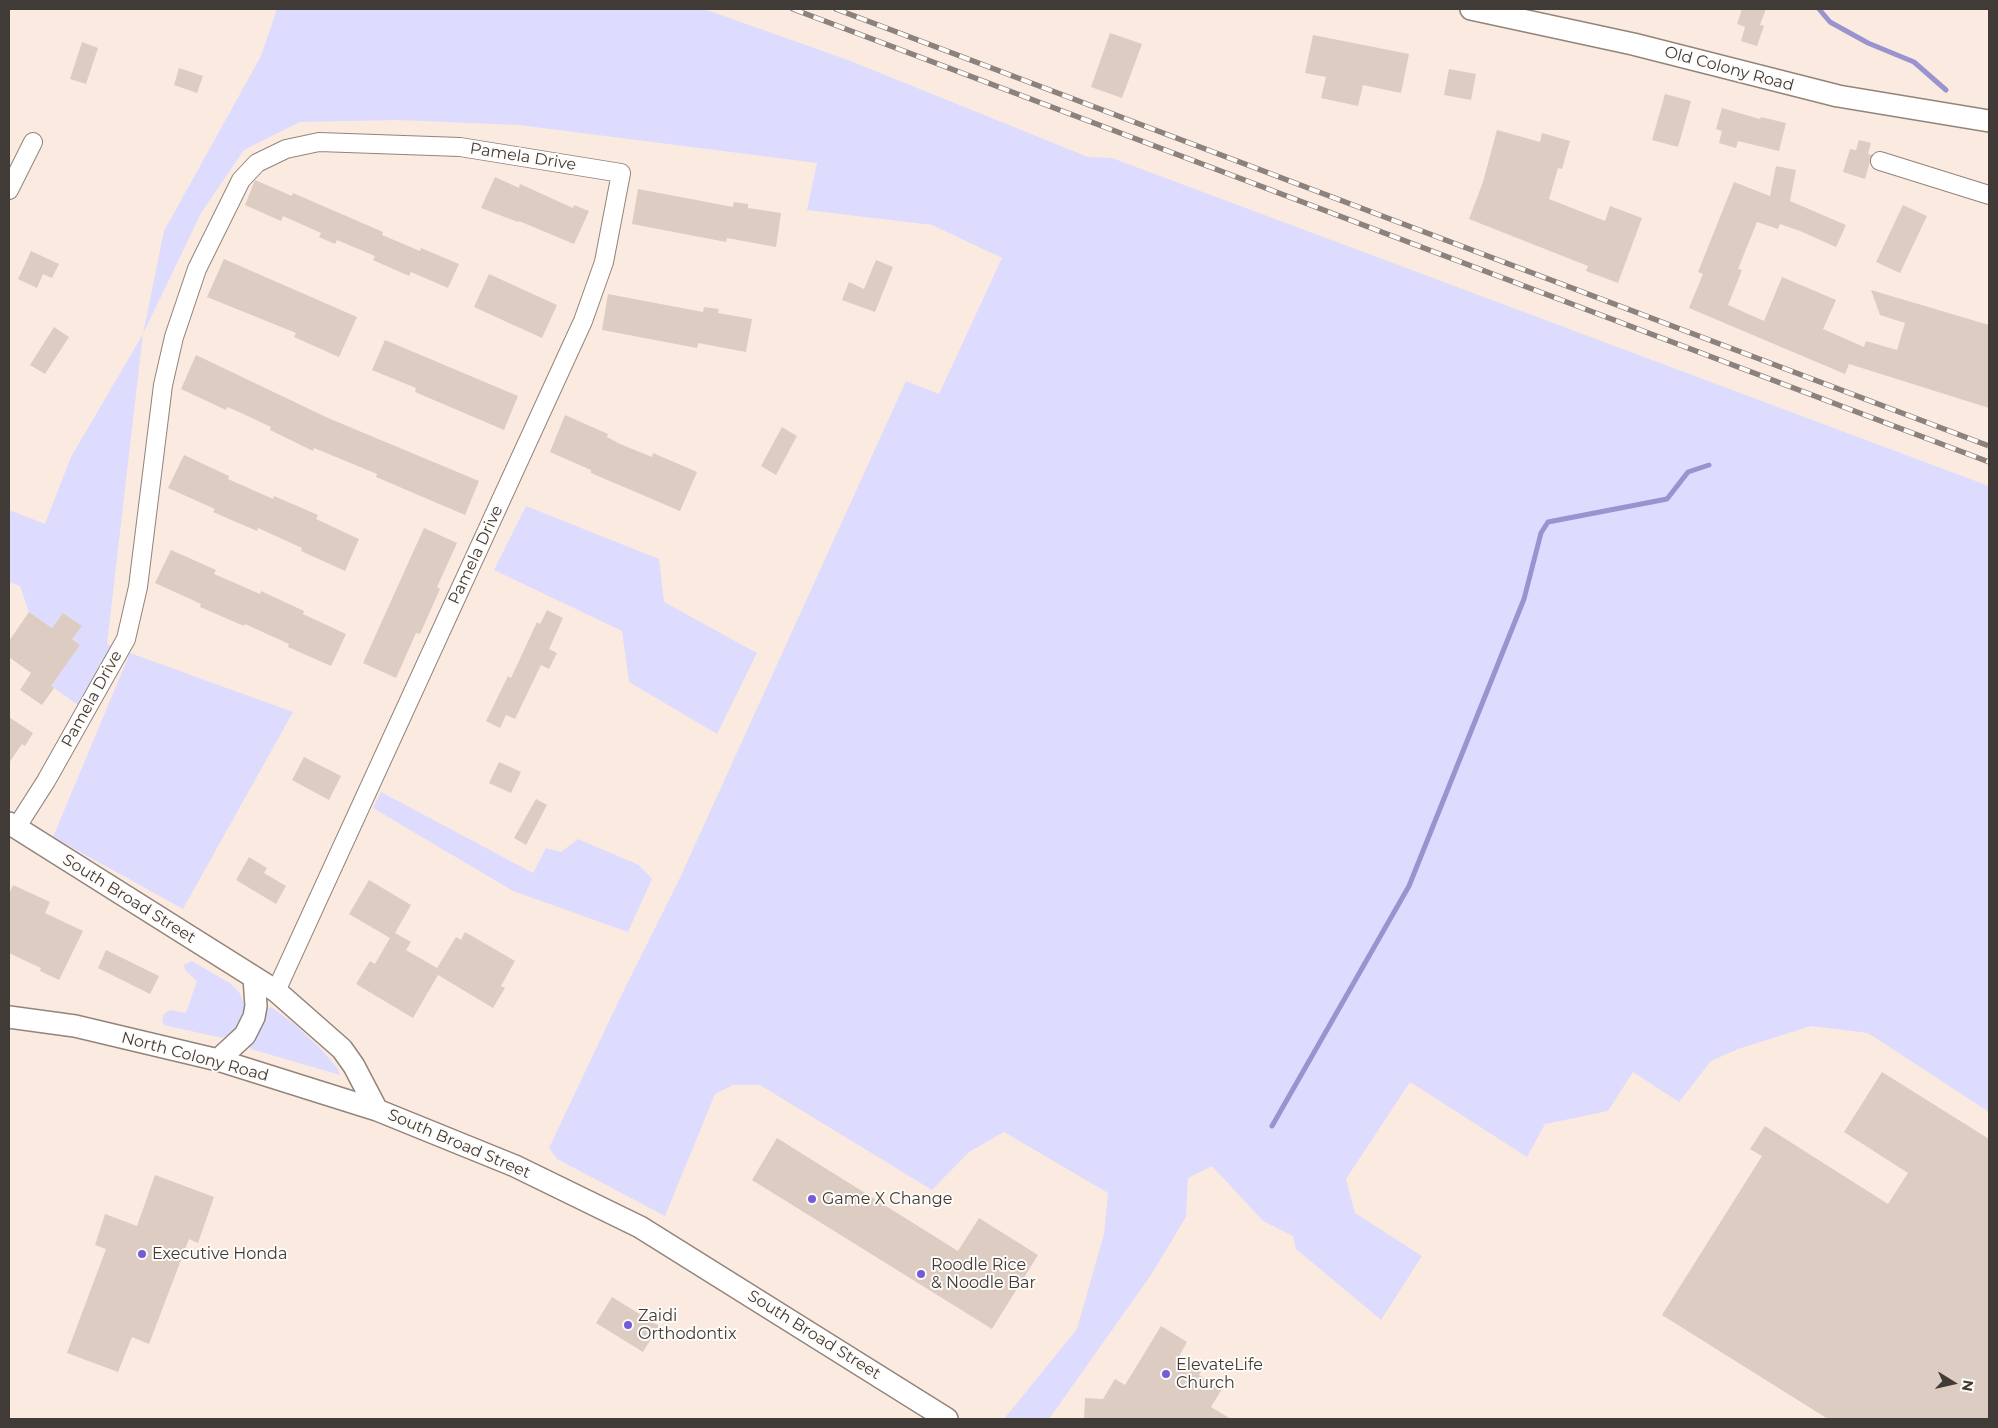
<!DOCTYPE html>
<html>
<head>
<meta charset="utf-8">
<style>
  body { margin:0 }
  #map { position:relative; width:1998px; height:1428px; overflow:hidden; background:#fbeae0; font-family:Montserrat,sans-serif }
  canvas { display:block }
  .frame { position:absolute; inset:0; border:10px solid #413b37; pointer-events:none }
  .north { position:absolute; left:1928px; top:1358px; width:50px; height:50px; -webkit-text-stroke:4px #fefbf8; paint-order:stroke; rotate:100deg; font-size:14px; font-weight:700; line-height:20px; text-align:center; color:#413b37 }
  .north::after { content:''; display:block; margin:auto; width:18px; height:22px; background:#413b37; clip-path:polygon(50% 0,100% 100%,50% 72%,0 100%) }
</style>
</head>
<body>
<div id="map">
<canvas width="1998" height="1428"></canvas>
<div class="frame"></div>
<div class="north">N</div>
</div>
<script>
const context = document.querySelector('canvas').getContext('2d');
context.lineJoin = 'round';
function fill(path, color) { context.fillStyle = color; context.fill(path, 'evenodd'); }
const poly = rows => new Path2D(rows.map(r => 'M' + r).join(''));
function trace(path, color, width, dash) { context.strokeStyle = color; context.lineWidth = width; context.lineCap = dash ? 'butt' : 'round'; context.setLineDash(dash || []); context.stroke(path); }
function drawText(font, color, halo, rows, align = 'center') {
  context.font = font + ' Montserrat,sans-serif'; context.lineWidth = 4; context.setLineDash([]); context.textBaseline = 'middle'; context.strokeStyle = halo; context.fillStyle = color; for (const [text, x, y, turn = 0] of rows) {
    context.save(); context.translate(x, y); context.rotate((+turn || 0) * Math.PI / 180); context.textAlign = isNaN(turn) ? turn : align; if (halo) context.strokeText(text, 0, 0); context.fillText(text, 0, 0); context.restore();
  }
}
const green = poly([
  [277,9,704,9,848,60,1088,157,1112,158,1989,486,1989,1112,1868,1033,1811,1026,1738,1049,1711,1061,1679,1102,1633,1072,1608,1111,1545,1124,1527,1157,1410,1082,1346,1179,1355,1213,1422,1256,1381,1320,1296,1249,1293,1236,1263,1221,1212,1166,1188,1178,1186,1217,1151,1275,1049,1419,1004,1419,1077,1329,1104,1234,1108,1193,1004,1132,969,1152,932,1190,760,1085,733,1085,715,1094,665,1216,557,1159,549,1148,621,996,678,882,906,381,939,394,1002,258,932,225,807,210,817,163,519,125,398,120,300,122,244,150,201,213,143,334,107,644,113,647,78,705,51,686,79,645,72,639,81,626,63,613,52,628,29,612,20,586,9,582,9,510,45,524,71,457,143,334,164,231,261,56],
  [526,506,659,559,664,602,757,653,717,734,629,682,622,631,494,570],
  [130,653,293,712,183,909,53,837],
  [381,792,533,873,546,848,561,852,578,839,639,865,652,879,628,932,513,891,373,808],
  [192,961,231,984,239,992,243,1001,245,1009,243,1019,232,1033,222,1038,164,1025,162,1019,164,1014,170,1010,186,1013,197,981,185,970,184,965],
  [271,1007,293,1023,320,1048,338,1069,340,1075,251,1049,249,1046,262,1025,267,1010]
]);
const stream = poly([
  [1819,9,1830,22,1868,43,1914,62,1946,90],
  [1272,1126,1409,886,1524,599,1541,533,1548,522,1667,499,1688,472,1709,465]
]);
const building = poly([
  [1742,9,1766,9,1760,25,1764,26,1757,46,1741,41,1745,27,1737,24],
  [1110,33,1142,44,1122,98,1091,87],
  [1313,35,1409,54,1401,93,1363,85,1358,106,1321,98,1326,77,1305,73],
  [82,42,98,48,86,84,70,79],
  [179,68,203,76,197,93,174,85],
  [1449,69,1476,74,1471,100,1444,95],
  [1665,94,1691,101,1678,147,1652,140],
  [1722,108,1760,119,1761,117,1786,123,1779,151,1738,141,1736,148,1719,143,1722,131,1716,129],
  [1497,130,1540,142,1542,133,1570,141,1562,169,1558,168,1549,199,1605,221,1610,206,1642,218,1618,283,1586,271,1588,266,1469,219,1483,182],
  [1859,140,1871,143,1868,154,1872,155,1865,179,1843,172,1850,149,1856,150],
  [1776,166,1796,170,1790,201,1846,225,1836,247,1800,231,1780,224,1778,229,1757,222,1738,269,1742,270,1728,305,1764,321,1782,277,1836,300,1823,329,1864,347,1866,341,1897,350,1905,323,1880,315,1871,290,1989,325,1989,408,1849,364,1845,374,1689,308,1703,274,1698,272,1734,182,1770,196],
  [495,177,519,188,520,184,573,208,574,205,589,211,574,244,519,221,518,222,481,208],
  [255,180,292,196,293,193,383,232,382,235,420,251,421,248,459,264,448,288,411,272,409,276,373,260,375,256,337,240,335,244,319,237,321,233,283,216,281,221,245,205],
  [638,189,733,207,734,202,748,204,748,208,781,213,776,247,727,238,726,242,632,224],
  [1903,205,1927,216,1900,273,1876,262],
  [31,251,59,264,52,278,43,274,37,288,18,279],
  [224,259,357,317,339,357,294,337,296,333,207,297],
  [876,260,893,267,875,312,842,300,849,282,864,289],
  [489,274,557,305,542,338,474,307],
  [608,294,703,312,704,307,719,309,718,313,752,319,746,352,698,343,697,348,602,330],
  [54,327,69,337,45,374,30,365],
  [385,340,518,396,504,430,415,392,416,388,372,370],
  [196,355,328,418,479,481,465,515,376,477,377,474,314,448,313,451,270,430,271,427,239,412,227,407,226,410,181,389],
  [565,415,608,434,607,437,620,444,652,457,653,453,697,472,680,511,591,473,591,470,550,452],
  [782,427,797,436,776,475,761,466],
  [184,455,229,476,228,479,273,499,274,496,318,515,316,519,359,539,345,571,301,551,302,548,258,528,257,531,213,512,215,509,168,488],
  [424,528,457,543,437,587,440,589,420,634,416,633,396,678,363,663],
  [171,550,216,570,214,574,244,587,260,594,261,591,304,611,303,614,346,634,331,666,288,647,289,644,245,624,244,626,200,607,201,604,155,583],
  [547,610,563,618,549,649,557,653,549,669,541,665,515,719,506,715,500,728,486,721,508,676,511,678,537,622,540,624],
  [29,612,52,628,63,613,82,626,72,639,80,645,51,686,54,688,42,705,20,690,31,673,9,657,9,641],
  [9,717,33,733,25,746,22,744,9,763],
  [304,757,341,776,329,800,292,780],
  [499,762,521,772,511,793,489,783],
  [536,799,547,805,526,845,514,838],
  [249,857,267,868,264,873,286,886,276,904,236,880],
  [369,880,411,905,395,933,411,942,406,950,437,968,456,937,461,940,465,932,515,961,501,986,505,988,493,1008,438,975,413,1018,356,984,370,961,375,964,390,938,349,914],
  [13,885,50,902,45,913,83,931,59,980,40,971,41,968,9,953,9,895],
  [106,950,159,976,150,994,98,968],
  [1882,1072,1989,1139,1989,1419,1828,1419,1662,1315,1762,1156,1750,1149,1765,1126,1888,1204,1908,1173,1844,1132],
  [777,1138,958,1251,979,1218,1038,1255,992,1329,752,1180],
  [155,1175,214,1197,198,1243,189,1239,149,1344,132,1337,118,1372,67,1353,106,1249,95,1245,105,1214,137,1226],
  [612,1297,659,1326,643,1352,596,1323],
  [1161,1326,1187,1342,1178,1358,1201,1372,1199,1375,1222,1389,1211,1407,1231,1419,1084,1419,1085,1398,1103,1399,1115,1379,1125,1385]
]);
const minor = poly([
  [1880,161,1989,195],
  [9,190,33,142],
  [16,828,46,781,126,639,138,587,163,385,174,337,197,269,241,180,257,163,286,149,319,142,460,147,621,173,604,262,583,321,276,991]
]);
const major = poly([
  [1471,9,1633,44,1838,96,1989,121],
  [9,823,276,991,342,1049,354,1066,377,1110],
  [9,1017,75,1026,218,1060,377,1110,515,1166,640,1227,947,1419],
  [218,1060,245,1035,254,1017,256,1006,254,977]
]);
const rail = poly([
  [793,9,1989,462],
  [836,9,1989,446]
]);
const markers = [
  [812,1199,5,"#735cd6"],
  [142,1254,5,"#735cd6"],
  [921,1274,5,"#735cd6"],
  [628,1325,5,"#735cd6"],
  [1166,1374,5,"#735cd6"]
];
const streetNames = [
  ["Old Colony Road",1729,69,15],
  ["Pamela Drive",523,157,9],
  ["Pamela Drive",476,555,-65],
  ["Pamela Drive",92,699,-61],
  ["South Broad Street",129,899,32],
  ["North Colony Road",195,1057,15],
  ["South Broad Street",459,1144,23],
  ["South Broad Street",814,1335,32]
];
const poiNames = [
  ["Game X Change",822,1199],
  ["Executive Honda",152,1254],
  ["Roodle Rice",931,1265],
  ["& Noodle Bar",931,1283],
  ["Zaidi",638,1316],
  ["Orthodontix",638,1334],
  ["ElevateLife",1176,1365],
  ["Church",1176,1383]
];
fill(green, '#dedcfe');
trace(stream, '#9993cf', 5);
fill(building, '#ddccc2');
trace(minor, '#93847a', 20);
trace(major, '#93847a', 24);
trace(minor, '#fff', 18);
trace(major, '#fff', 21);
trace(rail, '#8c817b', 5.5);
trace(rail, '#fefbf8', 4, [11]);
for (const [x, y, r, color] of markers) { const dot = new Path2D(); dot.arc(x, y, r, 0, 2 * Math.PI); context.fillStyle = color; context.fill(dot); trace(dot, '#fefbf8', 2); }
drawText('16px', '#413b37', '#fefbf8', streetNames);
drawText('16px', '#413b37', '#fefbf8', poiNames, 'left');
</script>
</body>
</html>
